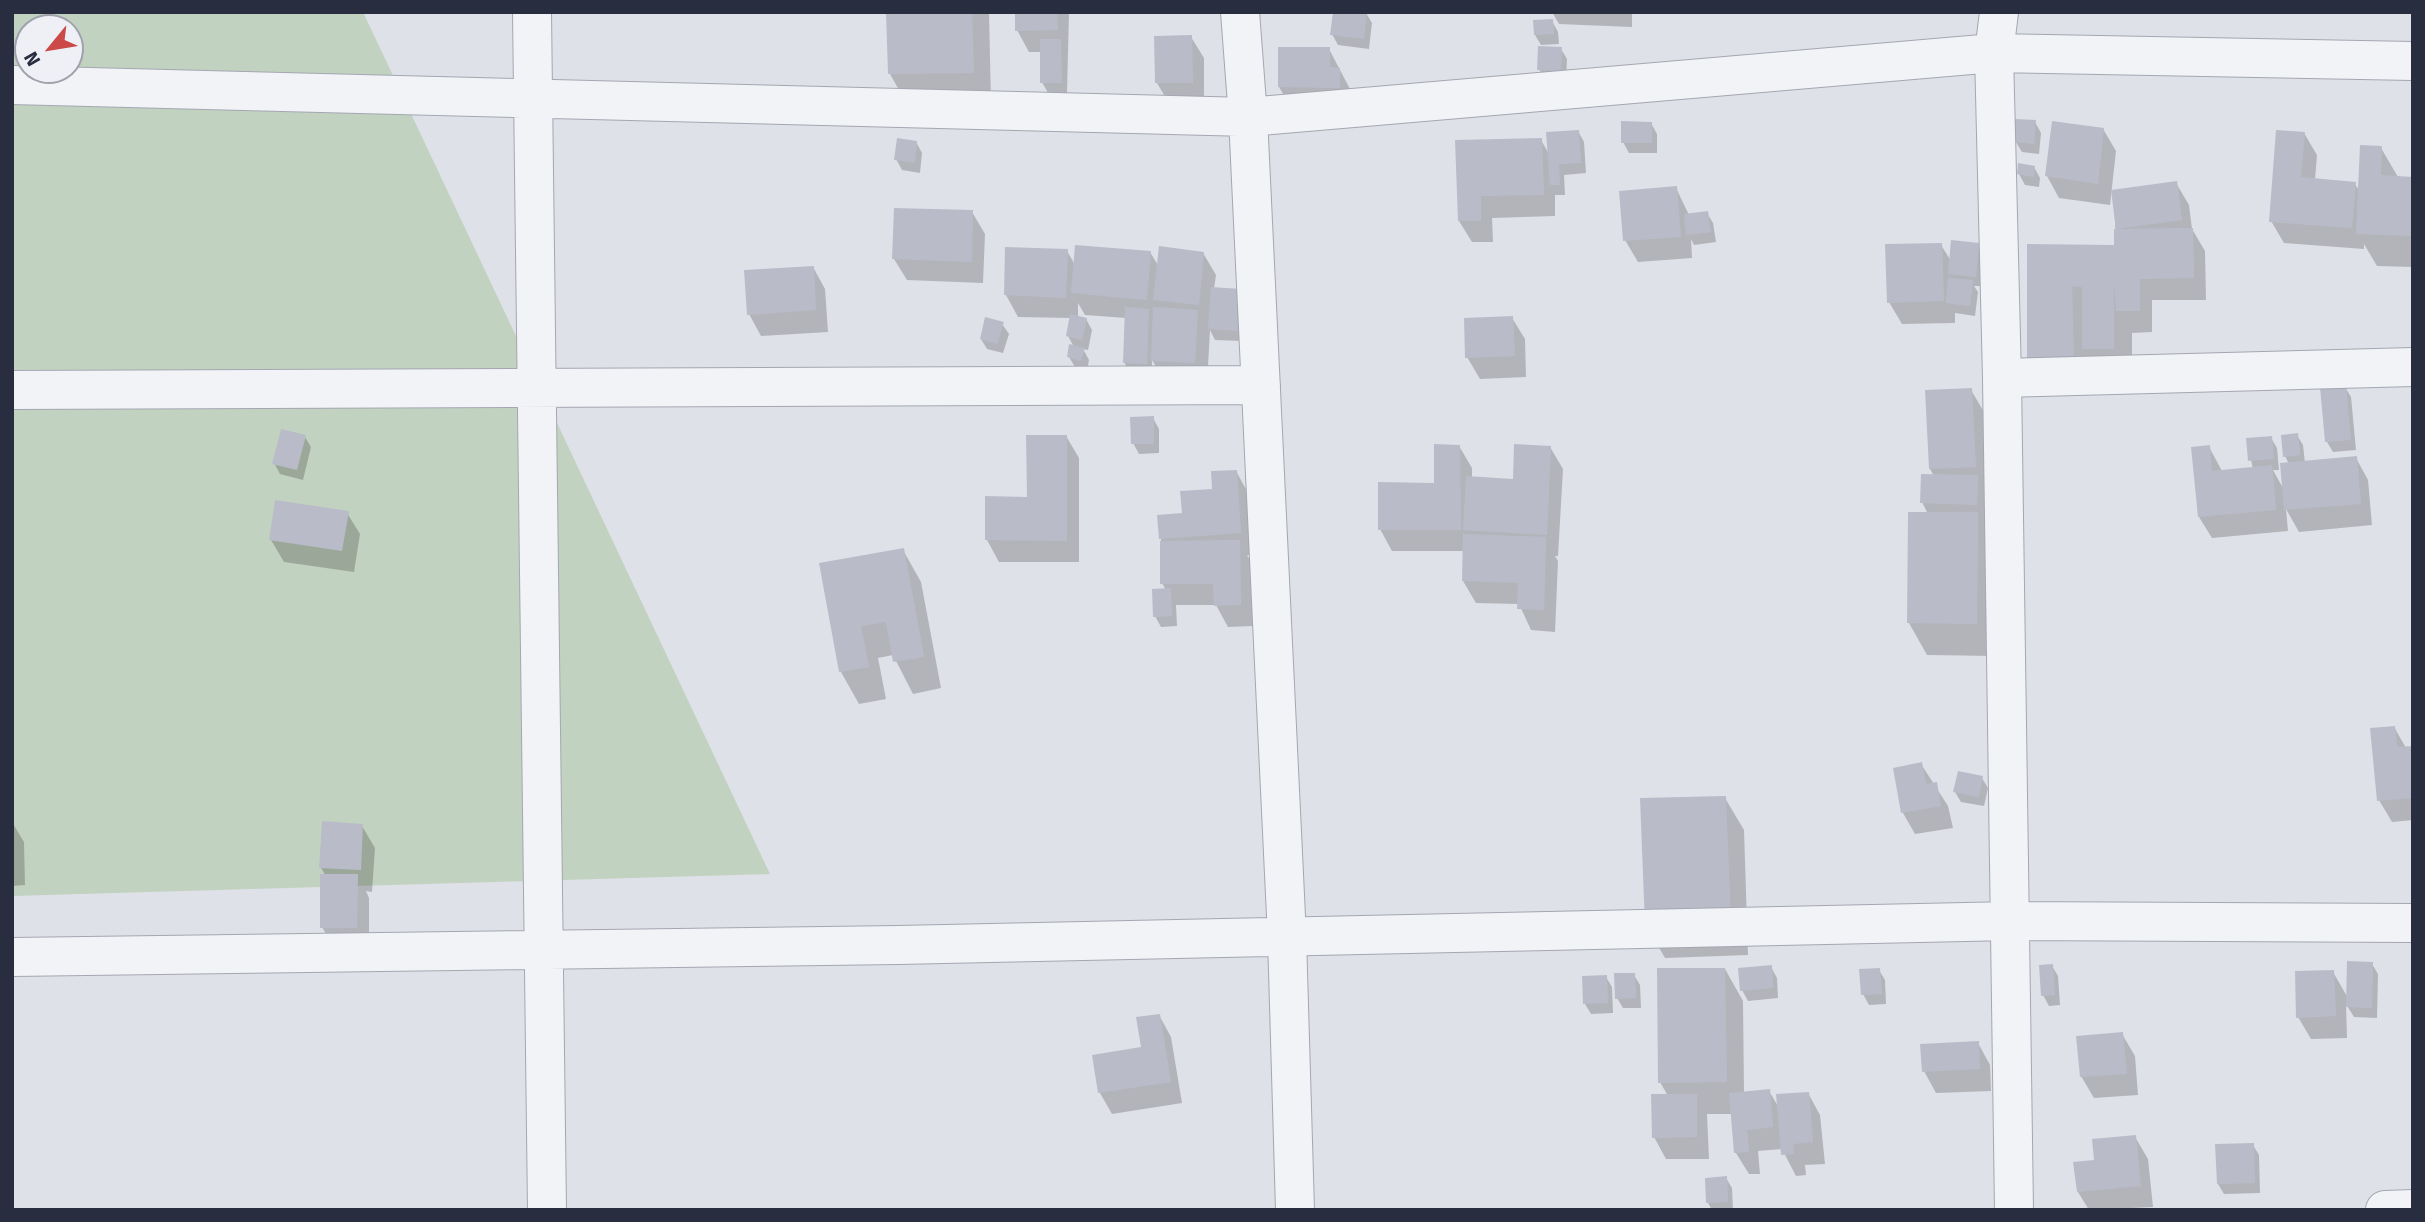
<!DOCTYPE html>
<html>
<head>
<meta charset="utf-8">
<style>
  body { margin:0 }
  #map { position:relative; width:2425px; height:1222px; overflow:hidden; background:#dfe1e8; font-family:"Fira Sans",sans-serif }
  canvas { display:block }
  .frame { position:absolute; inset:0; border:14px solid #282d3f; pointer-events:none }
  .north { position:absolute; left:14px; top:14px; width:70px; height:70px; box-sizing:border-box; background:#eff0f6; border:2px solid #9fa2ad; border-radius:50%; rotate:240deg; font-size:19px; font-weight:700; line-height:28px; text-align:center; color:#282d3f }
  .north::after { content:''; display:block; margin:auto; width:24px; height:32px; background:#cb4946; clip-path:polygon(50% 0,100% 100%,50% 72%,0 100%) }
</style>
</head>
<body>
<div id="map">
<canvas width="2425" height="1222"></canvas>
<div class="frame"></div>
<div class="north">N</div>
</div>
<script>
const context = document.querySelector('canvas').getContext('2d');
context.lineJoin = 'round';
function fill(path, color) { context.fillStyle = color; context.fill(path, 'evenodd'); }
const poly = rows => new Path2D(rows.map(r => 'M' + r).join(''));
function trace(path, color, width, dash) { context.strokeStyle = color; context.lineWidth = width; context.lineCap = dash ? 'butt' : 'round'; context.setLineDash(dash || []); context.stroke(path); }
const green = poly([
  [12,12,363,12,770,874,12,896],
  [28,28,70,28,70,70,28,70]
]);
const shadow = poly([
  [888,12,989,12,991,104,908,106,890,74],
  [1016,12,1069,12,1067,93,1048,93,1042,82,1042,52,1029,52,1017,30],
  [1552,12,1632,12,1632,27,1559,24],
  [1366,13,1372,23,1369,49,1338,45,1332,34],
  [1552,21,1558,32,1559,44,1541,45,1535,35],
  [1191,37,1204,58,1204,104,1170,105,1157,83],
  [1329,49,1351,91,1292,109,1279,87],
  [1561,49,1567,59,1566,81,1545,80,1539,69],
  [2035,122,2041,133,2039,154,2022,152,2016,142],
  [1651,123,1657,134,1657,153,1629,153,1623,142],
  [2103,129,2116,151,2110,205,2059,198,2047,176],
  [1578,131,1584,142,1586,173,1564,175,1565,195,1555,195,1555,216,1492,218,1493,242,1472,242,1459,221,1457,142,1541,140,1549,154],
  [2304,133,2317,155,2315,180,2355,184,2360,192,2381,148,2398,177,2412,178,2413,168,2413,267,2377,266,2364,244,2364,249,2284,243,2271,221],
  [916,142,922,153,920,173,902,170,896,159],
  [2034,167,2040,178,2039,187,2025,185,2019,174],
  [2176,183,2189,205,2192,229,2205,251,2206,300,2152,300,2152,332,2132,333,2132,381,2047,393,2028,246,2117,254,2113,191],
  [1676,188,1689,215,1707,213,1713,223,1716,242,1694,245,1691,239,1692,258,1638,262,1625,240],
  [972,212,985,234,983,283,907,280,894,259],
  [1978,244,1984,255,1981,286,1974,286,1978,292,1975,316,1955,313,1955,323,1902,324,1889,302,1941,245,1951,261],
  [1067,251,1075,265,1150,252,1159,267,1203,253,1216,275,1214,289,1240,291,1243,341,1215,340,1210,330,1207,384,1166,383,1152,360,1152,374,1130,373,1124,362,1126,318,1085,315,1078,303,1078,318,1086,319,1092,330,1088,350,1083,349,1089,360,1087,371,1075,367,1069,357,1074,347,1068,336,1071,318,1018,317,1006,295],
  [813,267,825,289,828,332,761,336,749,314],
  [1512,318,1525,339,1526,377,1480,379,1467,357],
  [1002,324,1009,334,1003,353,987,349,981,339],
  [2345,387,2351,397,2356,450,2333,452,2327,442],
  [1971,390,1984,412,1987,489,1984,489,1990,499,1989,526,1984,526,1995,546,1995,656,1927,655,1909,623,1928,514,1922,502,1934,476,1930,469],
  [1153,418,1159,429,1159,453,1139,454,1133,443],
  [2297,435,2303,445,2305,463,2356,458,2368,480,2372,525,2299,532,2286,509,2288,531,2212,538,2199,517,2209,447,2222,471,2253,469,2247,440,2271,438,2277,448,2279,470,2273,470,2284,490,2289,464,2285,456],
  [1066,436,1079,458,1079,562,999,562,987,540,1029,499],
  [305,437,311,447,303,480,280,474,274,463],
  [1459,446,1472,468,1472,478,1515,481,1550,447,1563,469,1558,556,1555,556,1558,561,1555,632,1531,630,1519,604,1476,603,1463,581,1464,551,1392,551,1380,529,1436,485],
  [1236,471,1248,493,1253,555,1247,555,1252,563,1253,626,1228,627,1216,605,1176,605,1177,626,1161,627,1155,616,1166,590,1162,583,1161,539],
  [347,513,360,534,354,572,284,562,271,540],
  [903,550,921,582,941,688,913,694,893,655,878,658,886,699,859,704,841,672,821,564],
  [2394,727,2406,748,2413,748,2413,820,2392,822,2379,800],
  [1921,764,1948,806,1953,828,1915,834,1903,813,1895,769],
  [1982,778,1988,788,1984,806,1961,802,1955,792],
  [1725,798,1744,830,1748,955,1665,958,1646,925],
  [12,822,24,842,25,885,12,886],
  [362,826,375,848,372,892,366,891,369,898,369,949,335,949,322,927,326,876,321,868],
  [2372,964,2378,974,2377,1018,2354,1017,2346,1004,2347,1038,2311,1039,2298,1017,2333,972,2348,998],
  [2052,966,2058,976,2060,1005,2049,1006,2043,995],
  [1771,967,1777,978,1778,998,1748,1001,1742,990],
  [1725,969,1743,1001,1744,1093,1769,1091,1779,1108,1808,1093,1820,1115,1825,1164,1805,1165,1806,1175,1796,1176,1782,1149,1758,1151,1760,1174,1749,1174,1736,1153,1732,1114,1707,1114,1709,1159,1666,1159,1654,1137,1668,1096,1660,1082],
  [1879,970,1885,980,1886,1004,1869,1005,1863,994],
  [1634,975,1640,985,1641,1008,1623,1008,1617,998],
  [1606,977,1612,987,1613,1013,1591,1014,1585,1004],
  [1159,1015,1171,1037,1182,1103,1112,1114,1100,1093,1094,1056,1143,1048],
  [2122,1034,2135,1056,2138,1095,2094,1098,2081,1076],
  [1978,1043,1990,1065,1991,1091,1936,1093,1924,1071],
  [2135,1137,2148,1159,2153,1207,2089,1210,2078,1192,2096,1161],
  [2253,1145,2259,1155,2260,1193,2224,1194,2218,1184],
  [1726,1178,1732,1188,1733,1210,1712,1210,1708,1203]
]);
const building = poly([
  [886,12,972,12,974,73,888,74],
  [1015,12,1057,12,1058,30,1015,31],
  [1333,12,1367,12,1364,39,1330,35],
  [1553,19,1554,34,1534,35,1533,20],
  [1192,35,1193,83,1155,83,1154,36],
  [1040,39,1061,39,1062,83,1040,83],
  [1538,46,1562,47,1561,71,1537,70],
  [1278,47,1330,47,1330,67,1340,68,1340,88,1278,87],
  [2015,119,2036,120,2034,144,2014,142],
  [1621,121,1652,122,1652,143,1621,143],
  [2052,121,2104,128,2098,184,2045,176],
  [1579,130,1581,163,1559,164,1560,185,1550,185,1546,132],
  [2276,130,2305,132,2301,177,2356,182,2352,228,2269,222],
  [897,138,917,141,915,163,894,160],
  [1542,138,1544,195,1481,196,1481,221,1458,221,1455,140],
  [2360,145,2382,146,2381,175,2413,177,2413,236,2356,234],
  [2018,163,2035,166,2034,177,2017,174],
  [2177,181,2182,220,2116,229,2111,190],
  [1677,186,1681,237,1623,241,1619,191],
  [894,208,973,210,972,262,892,259],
  [1708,211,1711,232,1686,235,1684,214],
  [2193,228,2194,278,2140,279,2140,311,2116,311,2114,282,2114,349,2082,349,2082,287,2072,286,2074,362,2027,362,2027,244,2114,245,2114,229],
  [1951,240,1979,243,1976,277,1948,274],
  [1942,243,1944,301,1887,303,1885,244],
  [1075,245,1151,251,1147,300,1071,293],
  [1159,246,1204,252,1199,305,1153,300],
  [1005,247,1068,249,1066,298,1004,295],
  [814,266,816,310,747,315,744,270],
  [1948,278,1973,280,1970,306,1946,303],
  [1211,287,1241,289,1238,331,1208,329],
  [1125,307,1149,309,1147,364,1123,363],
  [1153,307,1198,310,1195,363,1151,361],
  [1070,314,1087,318,1082,340,1066,336],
  [1513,316,1515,356,1465,358,1464,318],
  [985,317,1004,322,997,344,980,339],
  [1069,344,1085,348,1081,361,1067,357],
  [2346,385,2351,440,2325,442,2320,387],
  [1972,388,1976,467,1929,469,1925,390],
  [1154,416,1154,444,1131,444,1130,417],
  [281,429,306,435,297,470,272,464],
  [2298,433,2300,455,2283,457,2281,435],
  [1026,435,1067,435,1067,541,985,540,985,496,1027,497],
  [2272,436,2274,459,2248,461,2246,438],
  [1434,444,1460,445,1461,530,1378,530,1378,482,1434,483],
  [1514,444,1551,446,1547,535,1463,530,1466,476,1513,479],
  [2210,445,2212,471,2272,465,2276,510,2198,517,2191,447],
  [2357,456,2361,504,2284,510,2280,463],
  [1237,470,1241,533,1159,539,1157,515,1182,513,1180,491,1212,489,1211,471],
  [1921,474,1978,475,1977,505,1920,503],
  [275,500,349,511,342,551,269,540],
  [1908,512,1978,512,1977,624,1907,623],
  [1463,534,1546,537,1544,610,1517,609,1518,583,1462,581],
  [1240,540,1241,605,1214,606,1213,584,1160,584,1160,541],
  [904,548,924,657,893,662,886,622,861,626,869,667,839,672,819,563],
  [1171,588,1172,616,1153,617,1152,589],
  [2395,726,2397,747,2413,746,2413,798,2377,801,2370,728],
  [1922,762,1926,784,1937,782,1941,806,1901,813,1893,768],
  [1958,771,1983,776,1979,797,1953,792],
  [1726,796,1731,923,1645,926,1640,798],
  [322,821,363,824,361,870,319,868],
  [320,874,358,874,357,928,320,928],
  [2347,961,2373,962,2372,1008,2346,1007],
  [2053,964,2055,995,2041,996,2039,965],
  [1772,965,1773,988,1740,991,1738,968],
  [1657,968,1725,968,1727,1082,1658,1083],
  [1880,968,1882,994,1861,995,1859,969],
  [2334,970,2336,1016,2296,1018,2295,971],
  [1614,973,1635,973,1636,998,1615,999],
  [1607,975,1608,1003,1583,1004,1582,976],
  [1160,1014,1171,1082,1098,1093,1092,1055,1141,1047,1136,1017],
  [2123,1032,2127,1074,2080,1077,2076,1036],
  [1979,1041,1980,1069,1922,1072,1920,1044],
  [1770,1089,1773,1127,1747,1130,1749,1152,1734,1153,1729,1093],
  [1809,1092,1813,1142,1793,1144,1794,1154,1781,1155,1776,1094],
  [1651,1094,1697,1094,1697,1137,1652,1138],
  [2136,1135,2141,1186,2077,1192,2073,1162,2094,1160,2092,1139],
  [2254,1143,2255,1183,2217,1184,2215,1144],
  [1727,1176,1728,1202,1706,1203,1705,1178]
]);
const street = poly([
  [532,12,547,1210],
  [1999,12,1994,53,2002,378],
  [12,85,1248,117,1240,12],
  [12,390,1261,385],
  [12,957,898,945,2012,921,2413,923],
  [1295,1210,1287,937,1248,117,1994,53,2413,61],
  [2014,1210,2002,378,2413,367],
  [2385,1210,2413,1209]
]);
fill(green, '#c2d2c0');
fill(shadow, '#0003');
fill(building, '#b9bcc8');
trace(street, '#a4a7b2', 40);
trace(street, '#f2f3f6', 38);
</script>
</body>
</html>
